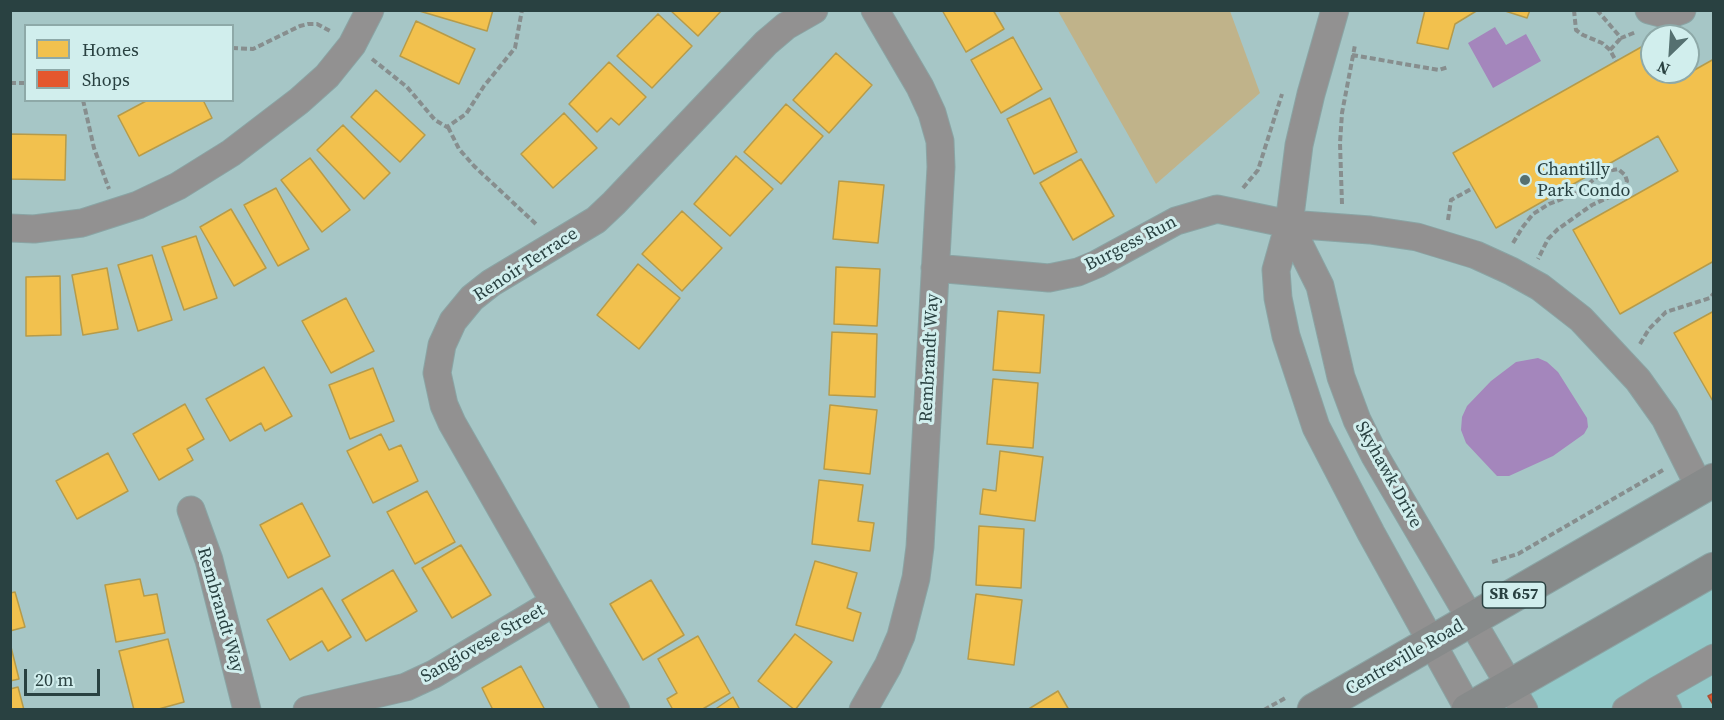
<!DOCTYPE html>
<html>
<head>
<meta charset="utf-8">
<style>
  body { margin:0 }
  #map { position:relative; width:1724px; height:720px; overflow:hidden; background:#a6c6c6; font-family:"Source Serif 4",serif }
  canvas { display:block }
  .frame { position:absolute; inset:0; border:12px solid #294141; pointer-events:none }
  .legend { position:absolute; left:24px; top:24px; width:210px; height:78px; box-sizing:border-box; background:#d1eeed; border:2px solid #8ea9a8; margin:0; padding:8px 10px; list-style:none; font-size:18px; color:#294141 }
  .legend li { display:flex; align-items:center; gap:12px; height:30px }
  .legend b { width:30px; border:2px solid #8ea9a8 }
  .north { position:absolute; left:1640px; top:24px; width:60px; height:60px; box-sizing:border-box; background:#d1eeed; border:2px solid #8ea9a8; border-radius:50%; rotate:205deg; font-size:16px; font-weight:700; line-height:24px; text-align:center; color:#294141 }
  .north::after { content:''; display:block; margin:auto; width:21px; height:27px; background:#557070; clip-path:polygon(50% 0,100% 100%,50% 72%,0 100%) }
  .scale { position:absolute; left:24px; top:669px; width:76px; height:27px; box-sizing:border-box; border:3px solid #294141; border-top:0; padding-left:8px; font-size:18px; line-height:21px; white-space:nowrap; color:#294141; -webkit-text-stroke:4px #d1eeed; paint-order:stroke }
</style>
</head>
<body>
<div id="map">
<canvas width="1724" height="720"></canvas>
<div class="frame"></div>
<ul class="legend">
<li><b style="height:16px;background:#f2c14e"></b>Homes</li>
<li><b style="height:16px;background:#e4572e"></b>Shops</li>
</ul>
<div class="north">N</div>
<div class="scale">20 m</div>
</div>
<script>
const context = document.querySelector('canvas').getContext('2d');
context.lineJoin = 'round';
function fill(path, color) { context.fillStyle = color; context.fill(path, 'evenodd'); }
const poly = rows => new Path2D(rows.map(r => 'M' + r).join(''));
function trace(path, color, width, dash) { context.strokeStyle = color; context.lineWidth = width; context.lineCap = dash ? 'butt' : 'round'; context.setLineDash(dash || []); context.stroke(path); }
function drawText(font, color, halo, rows, align = 'center') {
  context.font = font + ' "Source Serif 4",serif'; context.lineWidth = 6; context.setLineDash([]); context.textBaseline = 'middle'; context.strokeStyle = halo; context.fillStyle = color; for (const [text, x, y, turn = 0] of rows) {
    context.save(); context.translate(x, y); context.rotate((+turn || 0) * Math.PI / 180); context.textAlign = isNaN(turn) ? turn : align; if (halo) context.strokeText(text, 0, 0); context.fillText(text, 0, 0); context.restore();
  }
}
const built = poly([
  [1713,565,1713,709,1462,709]
]);
const green = poly([
  [1058,11,1230,11,1260,93,1156,184]
]);
const water = poly([
  [1495,27,1506,45,1526,34,1541,61,1493,88,1468,43],
  [1538,358,1547,362,1558,372,1587,418,1588,427,1584,434,1553,456,1509,476,1497,476,1466,443,1461,430,1462,417,1467,406,1491,381,1516,362]
]);
const homes = poly([
  [416,10,493,10,487,31,416,10],
  [670,10,722,10,698,36,670,10],
  [942,10,993,10,1004,29,966,52,942,10],
  [1425,10,1478,10,1455,24,1448,49,1417,43,1425,10],
  [1502,10,1530,10,1527,18,1502,10],
  [658,14,692,46,652,88,617,56,658,14],
  [416,21,475,49,459,84,400,56,416,21],
  [1013,37,1042,89,1001,113,971,60,1013,37],
  [1652,41,1652,72,1670,72,1675,81,1714,59,1714,261,1620,314,1573,230,1678,171,1658,136,1496,228,1453,153,1652,41],
  [836,53,872,85,829,133,793,100,836,53],
  [609,62,646,97,619,125,611,118,597,132,569,104,609,62],
  [376,90,425,135,400,162,351,117,376,90],
  [1050,98,1077,152,1034,174,1007,119,1050,98],
  [148,100,203,100,212,118,139,156,118,116,148,100],
  [786,104,823,136,781,184,744,152,786,104],
  [564,113,597,148,553,188,521,154,564,113],
  [343,125,390,173,364,199,317,150,343,125],
  [10,134,66,135,65,180,10,179,10,134],
  [736,156,773,189,730,236,694,204,736,156],
  [310,158,350,210,322,232,281,180,310,158],
  [1081,159,1114,216,1073,240,1040,183,1081,159],
  [839,181,884,185,878,243,833,239,839,181],
  [276,188,309,249,278,266,244,205,276,188],
  [231,209,266,268,234,286,200,227,231,209],
  [682,211,722,248,682,291,642,254,682,211],
  [196,236,217,298,184,310,162,247,196,236],
  [152,255,172,320,138,331,118,265,152,255],
  [638,264,680,298,639,349,597,315,638,264],
  [836,267,880,269,877,326,834,324,836,267],
  [107,268,118,329,83,335,72,275,107,268],
  [60,276,61,335,26,336,26,277,60,276],
  [346,298,374,351,331,373,302,321,346,298],
  [998,311,1044,315,1040,373,993,370,998,311],
  [1714,311,1714,403,1674,333,1714,311],
  [832,332,877,334,875,397,829,395,832,332],
  [264,367,292,416,265,431,261,423,230,441,206,399,264,367],
  [373,368,394,421,350,439,329,385,373,368],
  [993,379,1038,383,1033,448,987,444,993,379],
  [185,404,204,439,187,449,193,460,159,480,133,434,185,404],
  [830,405,877,410,870,474,824,469,830,405],
  [381,434,389,450,401,445,418,481,373,503,347,451,381,434],
  [1000,451,1043,457,1035,521,980,514,983,489,996,491,1000,451],
  [108,453,128,491,77,519,56,481,108,453],
  [819,480,863,485,858,521,874,523,870,551,812,544,819,480],
  [427,491,455,542,415,564,387,512,427,491],
  [302,503,330,556,288,578,260,525,302,503],
  [979,526,1024,529,1021,588,976,585,979,526],
  [461,545,491,595,452,618,422,568,461,545],
  [815,561,857,573,847,608,861,613,853,641,796,625,815,561],
  [393,570,417,611,366,641,342,600,393,570],
  [140,579,144,596,157,594,165,633,116,642,105,585,140,579],
  [651,580,684,635,643,660,610,604,651,580],
  [322,588,351,637,328,651,322,641,290,660,267,620,322,588],
  [15,592,25,627,10,631,10,593,15,592],
  [976,594,1022,600,1014,665,968,659,976,594],
  [795,634,832,662,795,710,758,681,795,634],
  [698,636,730,693,701,710,673,710,667,699,677,693,658,659,698,636],
  [168,639,184,702,155,710,134,710,119,651,168,639],
  [10,643,19,679,10,681,10,643],
  [521,666,545,710,493,710,482,688,521,666],
  [18,687,24,710,10,710,10,689,18,687],
  [1058,691,1069,710,1027,710,1058,691],
  [733,697,740,710,714,710,733,697]
]);
const shops = poly([
  [1714,693,1714,706,1708,696,1714,693]
]);
const path = poly([
  [1574,10,1576,30,1583,35,1602,43,1610,50,1616,61],
  [1597,10,1621,38,1636,32],
  [232,48,253,49,300,26,308,24,317,24,330,31],
  [1610,50,1621,38],
  [1352,55,1439,70,1448,67],
  [372,59,407,87,435,120,447,127,466,114,484,86,515,48,522,10],
  [10,83,26,83],
  [83,100,94,148,109,189],
  [448,127,459,149,474,166,537,225],
  [1243,188,1258,170,1282,94],
  [1342,204,1340,143,1342,113,1355,45],
  [1448,220,1451,200,1473,188],
  [1513,243,1522,228,1533,214,1549,204,1577,193,1603,172,1618,169,1625,175,1627,181,1622,191,1592,205,1558,229,1548,239,1538,259],
  [1640,344,1649,329,1666,312,1710,298,1714,293],
  [1492,562,1518,554,1663,470],
  [1264,710,1287,697]
]);
const minor = poly([
  [1335,10,1311,94,1299,145,1289,224,1276,270,1278,298,1286,336,1316,427,1371,533,1469,710],
  [1649,10,1668,15,1682,10],
  [1289,224,1320,286,1341,377,1357,420,1375,456,1524,710],
  [10,228,34,229,82,223,138,205,178,186,231,153,299,101,327,76,352,45,370,10],
  [935,268,1049,278,1078,272,1097,264,1176,221,1217,209,1289,224,1370,230,1417,237,1476,255,1511,271,1540,287,1581,319,1638,380,1665,418,1700,488],
  [191,510,209,560,247,710],
  [307,710,406,687,434,674,553,603],
  [616,710,452,423,444,405,437,373,442,345,453,321,472,298,491,283,596,220,614,203,766,43,786,26,814,10],
  [863,710,888,666,901,636,916,578,920,547,941,167,940,141,932,113,920,87,875,10],
  [1626,710,1658,690],
  [1668,710,1658,690,1714,658]
]);
const major = poly([
  [1314,710,1714,480],
  [1468,710,1714,569]
]);
const markers = [
  [1525,180,6,"#557070"]
];
const shields = [
  [1514,595,63]
];
const shieldNames = [
  ["SR 657",1514,595]
];
const poiNames = [
  ["Chantilly",1537,170],
  ["Park Condo",1537,191]
];
const streetNames = [
  ["Burgess Run",1131,244,-27],
  ["Renoir Terrace",526,265,-33],
  ["Rembrandt Way",930,358,-87],
  ["Skyhawk Drive",1388,475,61],
  ["Rembrandt Way",220,610,74],
  ["Sangiovese Street",483,644,-30],
  ["Centreville Road",1405,658,-30]
];
fill(built, '#93c8c8');
fill(green, '#c0b38a');
fill(water, '#a486bc');
fill(homes, '#f2c14e');
trace(homes, '#b69b4a', 1.5);
fill(shops, '#e4572e');
trace(shops, '#ac5034', 1.5);
trace(minor, '#8aa4a4', 29);
trace(major, '#8aa4a4', 35);
trace(path, '#878e8e', 4, [6, 3]);
trace(minor, '#929191', 27);
trace(major, '#878a8a', 33);
for (const [x, y, r, color] of markers) { const dot = new Path2D(); dot.arc(x, y, r, 0, 2 * Math.PI); context.fillStyle = color; context.fill(dot); trace(dot, '#d1eeed', 2); }
for (const [x, y, w] of shields) { const box = new Path2D(); box.roundRect(x - w / 2, y - 13, w, 26, 4.5); context.fillStyle = '#d1eeed'; context.fill(box); trace(box, '#294141', 1.5); }
drawText('bold 16px', '#294141', null, shieldNames);
drawText('18px', '#294141', '#d1eeed', poiNames, 'left');
drawText('18px', '#294141', '#d1eeed', streetNames);
</script>
</body>
</html>
